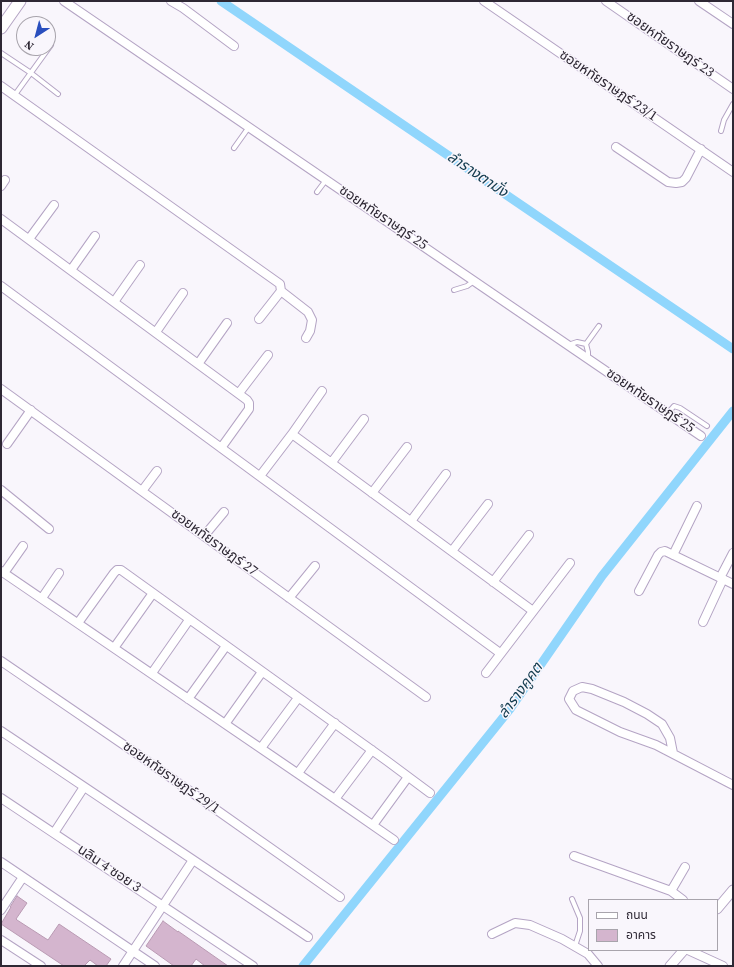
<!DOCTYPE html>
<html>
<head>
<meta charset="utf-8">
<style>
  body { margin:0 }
  #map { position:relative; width:734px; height:967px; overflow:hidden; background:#f9f6fc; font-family:"Source Serif 4","Noto Sans Thai",serif }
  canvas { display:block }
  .frame { position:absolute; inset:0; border:2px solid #2e2834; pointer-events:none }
  .legend { position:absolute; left:588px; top:899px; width:130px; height:52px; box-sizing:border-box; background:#f9f6fc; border:1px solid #a8a4ac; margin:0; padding:5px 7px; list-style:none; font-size:12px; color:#2e2834 }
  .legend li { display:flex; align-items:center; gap:8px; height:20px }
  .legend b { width:20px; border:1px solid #a8a4ac }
  .north { position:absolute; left:16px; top:16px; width:40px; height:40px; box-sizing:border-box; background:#f9f6fc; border:1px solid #a8a4ac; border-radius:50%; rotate:216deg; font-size:11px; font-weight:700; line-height:16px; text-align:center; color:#2e2834 }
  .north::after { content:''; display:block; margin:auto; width:14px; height:18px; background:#2a4fbe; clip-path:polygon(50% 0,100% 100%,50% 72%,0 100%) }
</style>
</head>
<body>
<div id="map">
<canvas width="734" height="967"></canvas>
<div class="frame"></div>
<ul class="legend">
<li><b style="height:5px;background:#fff"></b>ถนน</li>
<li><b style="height:11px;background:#d4b5ce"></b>อาคาร</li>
</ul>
<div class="north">N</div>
</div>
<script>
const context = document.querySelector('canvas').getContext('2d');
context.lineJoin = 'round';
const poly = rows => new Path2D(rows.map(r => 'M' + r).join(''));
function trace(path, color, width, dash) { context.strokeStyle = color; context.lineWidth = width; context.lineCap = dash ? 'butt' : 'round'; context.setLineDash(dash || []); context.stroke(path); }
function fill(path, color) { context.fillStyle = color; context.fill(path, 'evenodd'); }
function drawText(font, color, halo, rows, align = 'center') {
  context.font = font + ' "Source Serif 4","Noto Sans Thai",serif'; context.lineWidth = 3; context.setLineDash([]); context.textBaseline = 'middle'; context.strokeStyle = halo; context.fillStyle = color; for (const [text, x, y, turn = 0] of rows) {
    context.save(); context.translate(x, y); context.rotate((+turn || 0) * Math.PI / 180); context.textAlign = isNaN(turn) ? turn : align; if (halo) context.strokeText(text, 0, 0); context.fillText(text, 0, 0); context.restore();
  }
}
const canal = poly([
  [221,1,733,349],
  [303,966,510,709,602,576,733,411]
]);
const building = poly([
  [17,896,27,903,16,919,17,920,48,940,59,924,111,959,106,966,98,966,90,960,84,966,64,966,1,924,11,907,10,907,17,896],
  [163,921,178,932,178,931,228,966,205,966,196,959,191,966,174,966,146,946,163,921]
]);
const service = poly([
  [1,53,31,73,58,94],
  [14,96,51,45],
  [721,131,724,120,733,104],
  [234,148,249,127],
  [317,192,326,180],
  [454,290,467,286,474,281],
  [568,345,577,342,586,344],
  [588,358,588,352,586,344,599,326],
  [668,413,674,406,680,408,707,426],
  [572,899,580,918,580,931,575,946]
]);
const minor = poly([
  [64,1,701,436],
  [171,1,183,8,234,46],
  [484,1,733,172],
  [606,1,733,89],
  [699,1,733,24],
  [1,86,280,284,281,291,259,319],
  [616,147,668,182,676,183,682,182,686,178,701,149],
  [1,186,5,180],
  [1,219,247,400,249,403,249,409,221,448],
  [29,239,54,205],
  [71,270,95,236],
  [1,286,500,653],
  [281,291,308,312,312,320,310,331,306,338],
  [114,302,140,265],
  [156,332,183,293],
  [198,364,227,323],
  [1,389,426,697],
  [239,393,268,355],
  [292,434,322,391],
  [7,444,31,410],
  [332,462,364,419],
  [260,476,292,434,533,611],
  [1,490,49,529],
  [142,491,157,471],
  [372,493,407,447],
  [411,521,446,474],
  [204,536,224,512],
  [452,551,488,504],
  [673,555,697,506],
  [1,571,335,799,394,840],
  [4,573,23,546],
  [720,578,733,553],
  [493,582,529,535],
  [639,591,658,555,661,552,665,551,733,584],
  [42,598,59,573],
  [289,598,315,566],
  [703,622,723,579],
  [78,623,114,573,117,570,121,570,387,761,430,793],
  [114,648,153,593],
  [1,661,143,758,340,897],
  [152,673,189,620],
  [486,673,570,563],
  [188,699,226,646],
  [225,724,262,672],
  [1,731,308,937],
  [261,748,298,698],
  [673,753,670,738,662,724,647,714,624,702,592,689,582,687,573,691,569,699,576,710,620,732,656,745,733,785],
  [298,773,335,723],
  [1,798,253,966],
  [335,799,372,750],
  [373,825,408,777],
  [54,833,84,787],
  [574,856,671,891,683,900],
  [1,862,155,966],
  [671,891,685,867],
  [1,910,23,877],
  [492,934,515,923,530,925,562,939,588,954,598,966],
  [1,940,41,966],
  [688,950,723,966],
  [123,966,193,860]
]);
const tertiary = poly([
  [717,909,733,890],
  [670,966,684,950]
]);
const secondary = poly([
  [1,28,20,1]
]);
const streetNames = [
  ["ซอยหทัยราษฎร์ 23",670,45,35],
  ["ซอยหทัยราษฎร์ 23/1",608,86,34],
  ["ซอยหทัยราษฎร์ 25",383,218,34],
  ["ซอยหทัยราษฎร์ 25",650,401,34],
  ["ซอยหทัยราษฎร์ 27",214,543,36],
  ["ซอยหทัยราษฎร์ 29/1",171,778,35],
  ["นลิน 4 ซอย 3",109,869,34]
];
const waterNames = [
  ["ลำรางตามั่ง",477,175,34],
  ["ลำรางคูคต",521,691,-54]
];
trace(canal, '#90d6fc', 9);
fill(building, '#d4b5ce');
trace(building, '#b99ab3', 1);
trace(service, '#b4a4c4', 6);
trace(minor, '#b4a4c4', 10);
trace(tertiary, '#b4a4c4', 11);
trace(secondary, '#b4a4c4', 13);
trace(service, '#fff', 4);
trace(minor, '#fff', 8);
trace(tertiary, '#fff', 9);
trace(secondary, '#fff', 11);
drawText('14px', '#2e2834', '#f9f6fc', streetNames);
drawText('italic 15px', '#133c4f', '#f9f6fc', waterNames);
</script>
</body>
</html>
